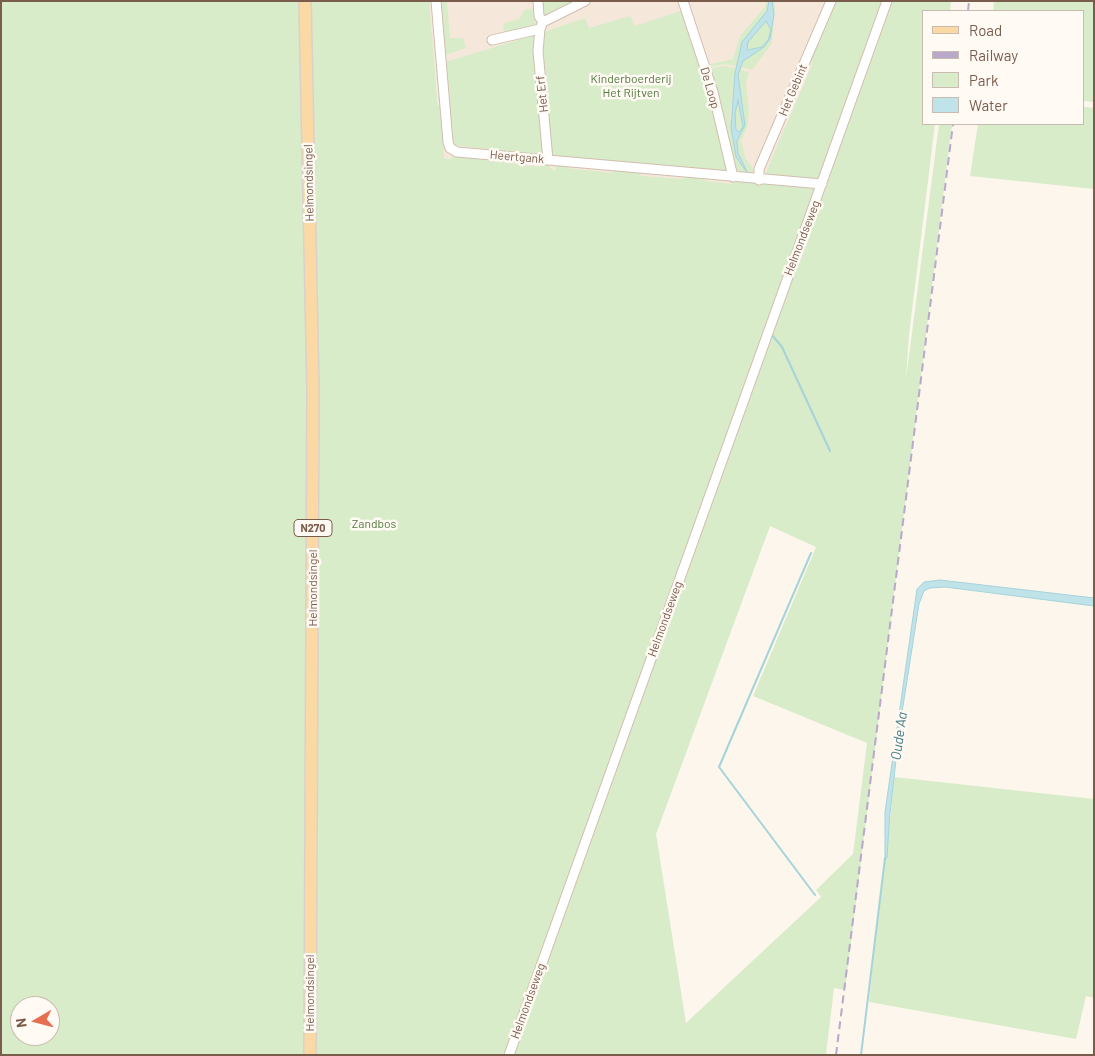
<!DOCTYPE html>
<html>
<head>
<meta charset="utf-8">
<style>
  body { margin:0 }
  #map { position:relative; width:1095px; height:1056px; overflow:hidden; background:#fdf6ec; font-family:Barlow,sans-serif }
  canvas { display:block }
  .frame { position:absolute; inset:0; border:2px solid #7a5c4d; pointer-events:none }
  .legend { position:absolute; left:922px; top:10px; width:162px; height:115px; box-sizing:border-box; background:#fffaf3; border:1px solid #cabbb1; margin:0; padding:6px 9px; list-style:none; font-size:15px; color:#7a5c4d }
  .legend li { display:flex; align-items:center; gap:10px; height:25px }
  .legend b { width:25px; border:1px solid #cabbb1 }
  .north { position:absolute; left:10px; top:996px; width:50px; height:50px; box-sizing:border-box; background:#fffaf3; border:1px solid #cabbb1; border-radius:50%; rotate:262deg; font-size:14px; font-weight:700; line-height:20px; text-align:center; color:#7a5c4d }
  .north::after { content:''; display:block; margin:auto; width:18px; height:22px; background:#e76f51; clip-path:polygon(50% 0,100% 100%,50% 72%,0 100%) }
</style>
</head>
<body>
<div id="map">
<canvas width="1095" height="1056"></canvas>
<div class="frame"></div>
<ul class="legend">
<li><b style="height:6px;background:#fbd9a5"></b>Road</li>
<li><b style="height:6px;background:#b9a8c9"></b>Railway</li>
<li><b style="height:14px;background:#d8ecc9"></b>Park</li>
<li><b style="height:14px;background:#bfe3e8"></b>Water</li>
</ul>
<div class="north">N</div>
</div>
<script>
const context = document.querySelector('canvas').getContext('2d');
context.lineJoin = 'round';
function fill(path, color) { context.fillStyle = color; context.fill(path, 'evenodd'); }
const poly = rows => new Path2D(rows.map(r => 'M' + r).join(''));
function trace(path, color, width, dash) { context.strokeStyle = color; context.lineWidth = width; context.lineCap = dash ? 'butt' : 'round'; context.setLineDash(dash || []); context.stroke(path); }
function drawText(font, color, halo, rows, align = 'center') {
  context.font = font + ' Barlow,sans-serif'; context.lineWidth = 5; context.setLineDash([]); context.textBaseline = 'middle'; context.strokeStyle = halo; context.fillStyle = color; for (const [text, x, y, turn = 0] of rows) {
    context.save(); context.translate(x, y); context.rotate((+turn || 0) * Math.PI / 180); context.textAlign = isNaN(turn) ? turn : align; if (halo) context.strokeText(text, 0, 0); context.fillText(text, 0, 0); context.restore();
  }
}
const residential = poly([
  [428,1,839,1,774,185,739,185,591,173,444,158]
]);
const green = poly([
  [1,1,429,1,438,105,443,105,444,158,452,159,452,156,458,154,494,157,494,161,540,167,542,162,548,163,551,169,556,170,555,163,567,163,567,168,612,173,613,168,640,171,641,176,683,179,684,174,705,176,705,181,731,184,732,179,764,177,812,65,811,52,833,1,951,1,950,11,924,11,924,124,935,124,909,335,906,379,939,124,952,124,845,990,834,988,826,1055,1,1055],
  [770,526,816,547,753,696,867,743,853,854,816,890,821,897,686,1023,656,834],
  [20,1006,50,1006,50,1036,20,1036],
  [440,1,447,1,450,38,463,38,466,48,445,55],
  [540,1,580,1,542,17],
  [766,1,769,1,768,9,741,45,737,66,724,64,706,68,706,65,733,59,740,36,765,7],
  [772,1,774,1,775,9,772,43,752,70,740,67,743,61,766,45,770,39,773,14],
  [994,1,1094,1,1094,102,1084,101,1084,11,993,11],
  [535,8,536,26,505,37,503,24,519,19,524,10],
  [683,10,709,92,728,167,727,173,552,155,541,33,585,18,589,28,630,16,635,26],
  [766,21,771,30,768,40,762,47,747,50,748,42],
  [535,35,543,155,452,145,445,62],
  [723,66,736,68,730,117,736,157,748,173,740,160,737,144,745,122,738,75,740,69,749,73,746,83,749,112,747,128,741,141,746,159,753,168,752,176,737,174,734,171,707,69],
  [738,100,743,127,738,132,734,118],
  [1084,107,1094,108,1094,189,970,176,978,124,1084,124],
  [894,777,1094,799,1094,998,1086,996,1076,1039,869,1002,878,911,885,860,887,857]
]);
const water = poly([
  [769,1,772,1,774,14,770,39,764,47,743,61,738,75,745,125,737,141,738,153,748,174,736,157,731,127,735,73,742,42,767,11,769,1],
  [766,21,771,30,768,40,762,47,747,50,748,42,766,21],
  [738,100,743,127,739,132,736,130,735,114,738,100],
  [940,580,1094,598,1094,606,945,587,930,588,924,591,919,604,900,725,890,813,887,857,885,860,885,812,917,589,924,582,940,580]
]);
const stream = poly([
  [772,335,782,347,830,451],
  [811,553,719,767,815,895],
  [861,1055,885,858]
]);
const minor = poly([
  [436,1,448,142,450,148,457,152,822,184],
  [538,1,539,16,543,22,540,29,538,51,548,160],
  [683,1,713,92,733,177],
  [543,22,585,1],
  [492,40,540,29],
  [759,180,759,169,831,1],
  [509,1055,887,1]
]);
const major = poly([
  [305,1,313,390,310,1055]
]);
const rail = poly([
  [968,11,969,1],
  [836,1055,953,124]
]);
const shields = [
  [313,528,38]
];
const shieldNames = [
  ["N270",313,528]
];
const parkNames = [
  ["Kinderboerderij",631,79],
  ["Het Rijtven",631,93],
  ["Zandbos",374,524]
];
const streetNames = [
  ["De Loop",710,88,74],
  ["Het Gebint",793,90,-67],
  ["Het Erf",542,94,-96],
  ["Heertgank",517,157,5],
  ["Helmondsingel",309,183,-91],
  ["Helmondseweg",802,238,-69],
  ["Helmondsingel",313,588,-90],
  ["Helmondseweg",665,619,-70],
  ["Helmondsingel",310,993,-90],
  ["Helmondseweg",528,1001,-70]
];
const waterNames = [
  ["Oude Aa",899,736,-82]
];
fill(residential, '#f5e8da');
fill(green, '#d8ecc9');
fill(water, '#bfe3e8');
trace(water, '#a5d3da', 1);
trace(stream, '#a5d3da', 2);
trace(minor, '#d1beb0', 11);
trace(major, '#dad1cd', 14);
trace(minor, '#fff', 9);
trace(major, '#fbd9a5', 11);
trace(rail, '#b9a8c9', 2, [8, 5]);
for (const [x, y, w] of shields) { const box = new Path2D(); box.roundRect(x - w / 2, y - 8.5, w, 17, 4); context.fillStyle = '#fffaf3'; context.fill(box); trace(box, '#7a5c4d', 1); }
drawText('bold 11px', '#7a5c4d', null, shieldNames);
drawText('12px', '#537a41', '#fffaf3', parkNames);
drawText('12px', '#7a5c4d', '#fffaf3', streetNames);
drawText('italic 14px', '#437c86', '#fffaf3', waterNames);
</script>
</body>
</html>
